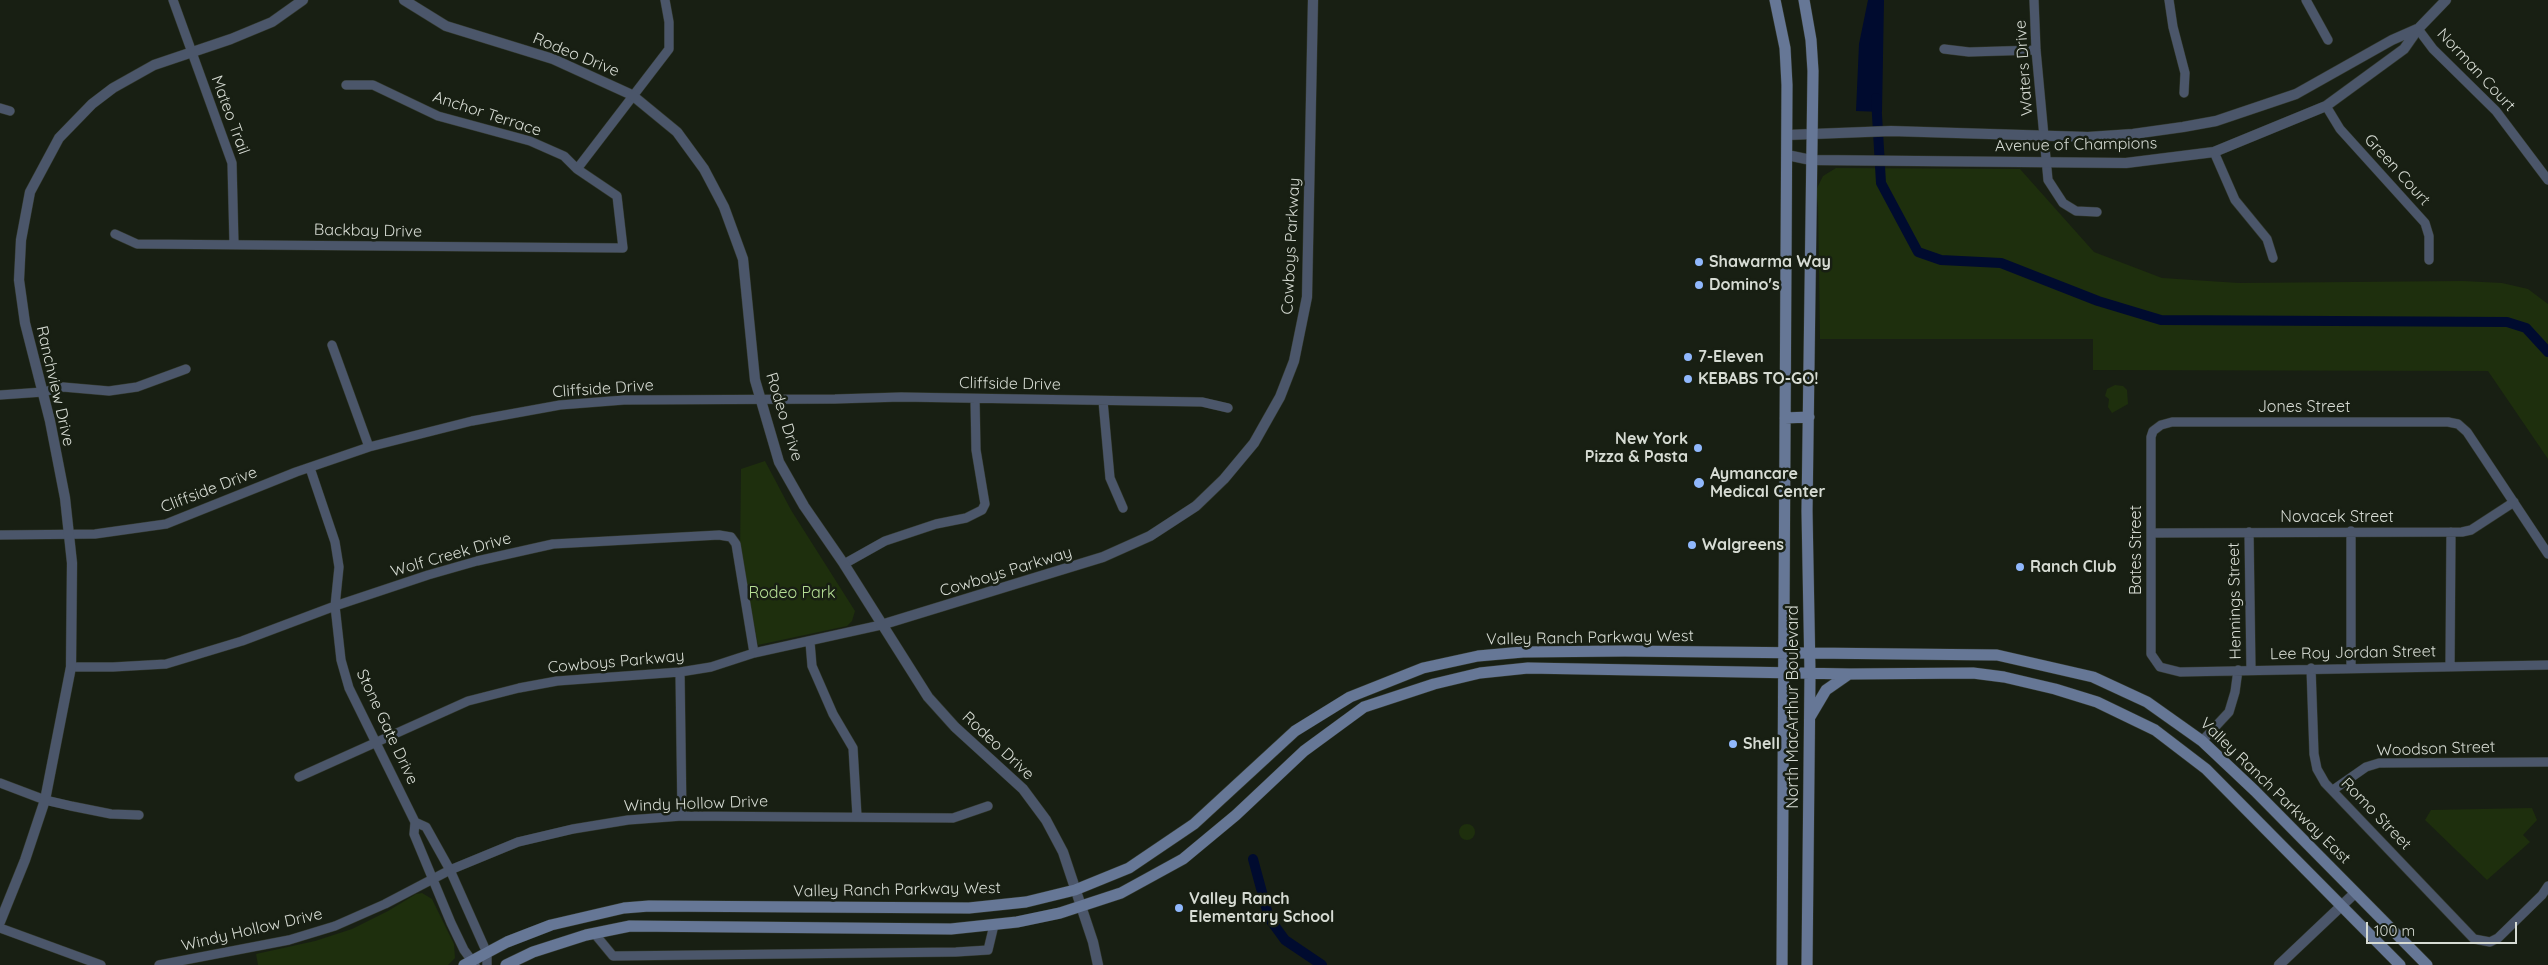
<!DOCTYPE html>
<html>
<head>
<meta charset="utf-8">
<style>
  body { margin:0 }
  #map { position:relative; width:2548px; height:965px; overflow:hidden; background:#181f13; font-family:Quicksand,sans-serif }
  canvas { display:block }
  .scale { position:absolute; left:2366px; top:922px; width:151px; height:22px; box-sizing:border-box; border:2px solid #d6dbd3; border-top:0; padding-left:6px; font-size:15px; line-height:18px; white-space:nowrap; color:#d6dbd3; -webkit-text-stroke:4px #181f13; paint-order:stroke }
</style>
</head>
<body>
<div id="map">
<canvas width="2548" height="965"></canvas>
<div class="scale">100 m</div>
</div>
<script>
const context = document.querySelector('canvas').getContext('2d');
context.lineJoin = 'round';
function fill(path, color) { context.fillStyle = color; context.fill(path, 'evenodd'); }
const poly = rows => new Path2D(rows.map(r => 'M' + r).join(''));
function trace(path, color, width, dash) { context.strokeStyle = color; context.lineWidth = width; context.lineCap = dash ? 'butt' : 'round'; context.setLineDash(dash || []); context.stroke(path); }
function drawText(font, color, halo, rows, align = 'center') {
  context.font = font + ' Quicksand,sans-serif'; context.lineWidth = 5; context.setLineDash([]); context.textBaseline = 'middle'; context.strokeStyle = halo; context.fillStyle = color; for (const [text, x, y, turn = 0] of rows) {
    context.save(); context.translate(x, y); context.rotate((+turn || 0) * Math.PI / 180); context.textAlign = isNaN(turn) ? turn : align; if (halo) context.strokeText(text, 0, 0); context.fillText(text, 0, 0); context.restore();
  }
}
const green = poly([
  [1836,168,2020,169,2094,252,2162,278,2239,283,2463,281,2502,283,2528,289,2548,304,2548,459,2488,371,2093,370,2093,339,1820,339,1818,206,1816,190,1823,176],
  [2115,385,2123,386,2127,390,2128,404,2112,413,2108,407,2109,399,2105,396,2107,389],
  [765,461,791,510,855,611,852,621,847,626,758,645,740,554,741,469],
  [2532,808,2537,820,2523,835,2530,842,2487,880,2425,820,2431,810],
  '1459 832a8 8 0 1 1 16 0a8 8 0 1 1-16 0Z',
  [422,893,432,899,454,944,455,958,448,965,258,965,256,954,315,941,352,929,388,911,416,894]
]);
const water = poly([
  [1868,0,1884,0,1882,112,1856,111,1859,44]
]);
const canal = poly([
  [1876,98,1881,183,1918,252,1941,260,2001,263,2098,301,2161,320,2507,322,2526,328,2548,352],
  [1253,859,1269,918,1285,940,1322,965]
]);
const minor = poly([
  [173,0,232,163,234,244],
  [2034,0,2036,50,2048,180,2063,203,2076,211,2097,212],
  [2169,0,2173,27,2185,73,2184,93],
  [2306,0,2328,40],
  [2418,29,2433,49,2496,111,2548,180],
  [1944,49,1969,52,2036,50],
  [2326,106,2340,129,2425,223,2429,236,2429,260],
  [0,108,10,111],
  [2214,152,2235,200,2267,239,2273,258],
  [577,169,669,49,669,22,665,0],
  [115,234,137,244,623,248,617,196,577,169,564,156,530,141,438,116,373,85,346,85],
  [332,345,369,447],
  [0,395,43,392,63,387,109,391,137,387,186,369],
  [1103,401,1110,478,1123,508],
  [310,468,335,542,339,567,335,606,341,660,349,688,415,822,414,834,451,923,464,950,475,965],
  [2249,532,2251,670],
  [2152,533,2462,532,2471,530,2514,502],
  [0,535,95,534,166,524,296,472,369,447,472,421,560,405,624,400,835,399,901,397,1202,402,1228,408],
  [2548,554,2467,432,2458,424,2448,422,2172,422,2161,425,2153,431,2151,437,2151,654,2160,667,2180,672,2548,665],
  [844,564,885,541,936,524,966,518,982,510,985,504,976,450,975,399],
  [810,642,812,666,833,714,853,748,857,816],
  [2450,666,2451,532],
  [71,667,113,667,166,664,242,641,335,606,428,575,477,561,553,544,719,535,731,537,736,544,754,653],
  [2351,667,2351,531],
  [2311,668,2314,754,2317,769,2325,783,2474,939,2490,942,2498,938,2542,895,2548,886],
  [680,672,682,816],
  [2202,741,2229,712,2235,692,2238,670],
  [299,777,468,701,519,688,557,681,680,672,711,667,754,653,881,625],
  [0,783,45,800,71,806,111,814,139,815],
  [2333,790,2366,767,2379,763,2548,762],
  [415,822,426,827,450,870,487,953,487,965],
  [0,928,101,965],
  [594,933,613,956,956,952,988,950,994,925],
  [159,965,289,940,335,926,385,904,450,870,518,842,573,829,628,820,682,816,953,818,988,806]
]);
const tertiary = poly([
  [404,0,446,26,553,59,632,95,677,132,704,169,724,207,743,259,755,380,779,462,804,506,844,564,928,697,955,727,1023,789,1046,820,1063,852,1093,942,1098,965],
  [1787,135,1891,131,2088,137,2133,134,2183,127,2216,121,2296,94,2392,40,2417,29],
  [1787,155,1811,160,2126,163,2214,152,2326,106,2404,49,2418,29,2446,0],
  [881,625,1103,557,1150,536,1196,506,1224,479,1254,443,1280,397,1294,361,1307,297,1313,0],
  [0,922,25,860,45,800,71,667,72,563,65,498,50,421,25,323,19,280,21,240,30,192,59,138,92,104,113,88,154,65,231,39,272,22,303,0],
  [2279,965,2355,893]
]);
const secondary = poly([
  [1775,0,1785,48,1787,85,1782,965],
  [1804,0,1811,40,1813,71,1807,511,1810,673,1807,965],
  [1785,418,1809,417],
  [1810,717,1826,690,1849,674],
  [464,965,507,942,551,925,624,908,649,906,969,908,1026,902,1075,890,1129,868,1194,824,1295,731,1350,697,1423,668,1478,656,1523,652,1624,651,1997,655,2093,677,2147,702,2202,741,2255,791,2427,965],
  [506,965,533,952,586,935,630,926,951,929,1017,922,1060,913,1121,893,1183,859,1236,815,1304,751,1364,707,1434,684,1480,673,1528,668,1850,674,1973,673,2004,677,2055,689,2097,702,2155,730,2206,769,2400,965]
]);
const markers = [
  [1699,262,5,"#90b8fd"],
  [1699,285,5,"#90b8fd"],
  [1688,357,5,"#90b8fd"],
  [1688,379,5,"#90b8fd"],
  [1698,448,5,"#90b8fd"],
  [1699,483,6,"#90b8fd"],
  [1692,545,5,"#90b8fd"],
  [2020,567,5,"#90b8fd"],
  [1733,744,5,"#90b8fd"],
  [1179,908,5,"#90b8fd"]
];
const streetNames = [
  ["Rodeo Drive",576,55,22],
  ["Waters Drive",2024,68,-94],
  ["Norman Court",2476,70,47],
  ["Anchor Terrace",487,114,18],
  ["Mateo Trail",230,115,70],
  ["Avenue of Champions",2076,145,-1],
  ["Green Court",2397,170,48],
  ["Backbay Drive",368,231,1],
  ["Cowboys Parkway",1291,246,-87],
  ["Cliffside Drive",1010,384,1],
  ["Ranchview Drive",55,386,77],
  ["Cliffside Drive",603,389,-4],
  ["Jones Street",2304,407],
  ["Rodeo Drive",784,417,73],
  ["Cliffside Drive",209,490,-21],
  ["Novacek Street",2337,517],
  ["Bates Street",2136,550,-90],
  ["Wolf Creek Drive",451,555,-16],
  ["Cowboys Parkway",1006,572,-17],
  ["Hennings Street",2235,601,-91],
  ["Valley Ranch Parkway West",1590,638,-1],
  ["Lee Roy Jordan Street",2353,653,-1],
  ["Cowboys Parkway",616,662,-5],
  ["North MacArthur Boulevard",1793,707,-90],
  ["Stone Gate Drive",387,727,65],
  ["Rodeo Drive",998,746,43],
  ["Woodson Street",2436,749,-2],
  ["Valley Ranch Parkway East",2275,791,44],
  ["Windy Hollow Drive",696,804,-2],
  ["Romo Street",2376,814,46],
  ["Valley Ranch Parkway West",897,890,-1],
  ["Windy Hollow Drive",252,930,-13]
];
const poiNames = [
  ["Shawarma Way",1709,262],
  ["Domino's",1709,285],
  ["7-Eleven",1698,357],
  ["KEBABS TO-GO!",1698,379],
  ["New York",1688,439,"right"],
  ["Pizza & Pasta",1688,457,"right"],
  ["Aymancare",1710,474],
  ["Medical Center",1710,492],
  ["Walgreens",1702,545],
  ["Ranch Club",2030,567],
  ["Shell",1743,744],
  ["Valley Ranch",1189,899],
  ["Elementary School",1189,917]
];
const parkNames = [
  ["Rodeo Park",792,593]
];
fill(green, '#1e2f0d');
fill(water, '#000b2f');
trace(canal, '#000b2f', 10);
trace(minor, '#33392e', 10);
trace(tertiary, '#33392e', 11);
trace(secondary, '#33392e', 12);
trace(minor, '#4b566a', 9);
trace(tertiary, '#4b566a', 10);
trace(secondary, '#667796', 11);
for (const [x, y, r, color] of markers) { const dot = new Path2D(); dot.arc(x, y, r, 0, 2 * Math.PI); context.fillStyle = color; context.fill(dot); trace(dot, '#181f13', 2); }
drawText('16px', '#d6dbd3', '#181f13', streetNames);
drawText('bold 16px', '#d6dbd3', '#181f13', poiNames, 'left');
drawText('16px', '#b5de95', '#181f13', parkNames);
</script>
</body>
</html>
